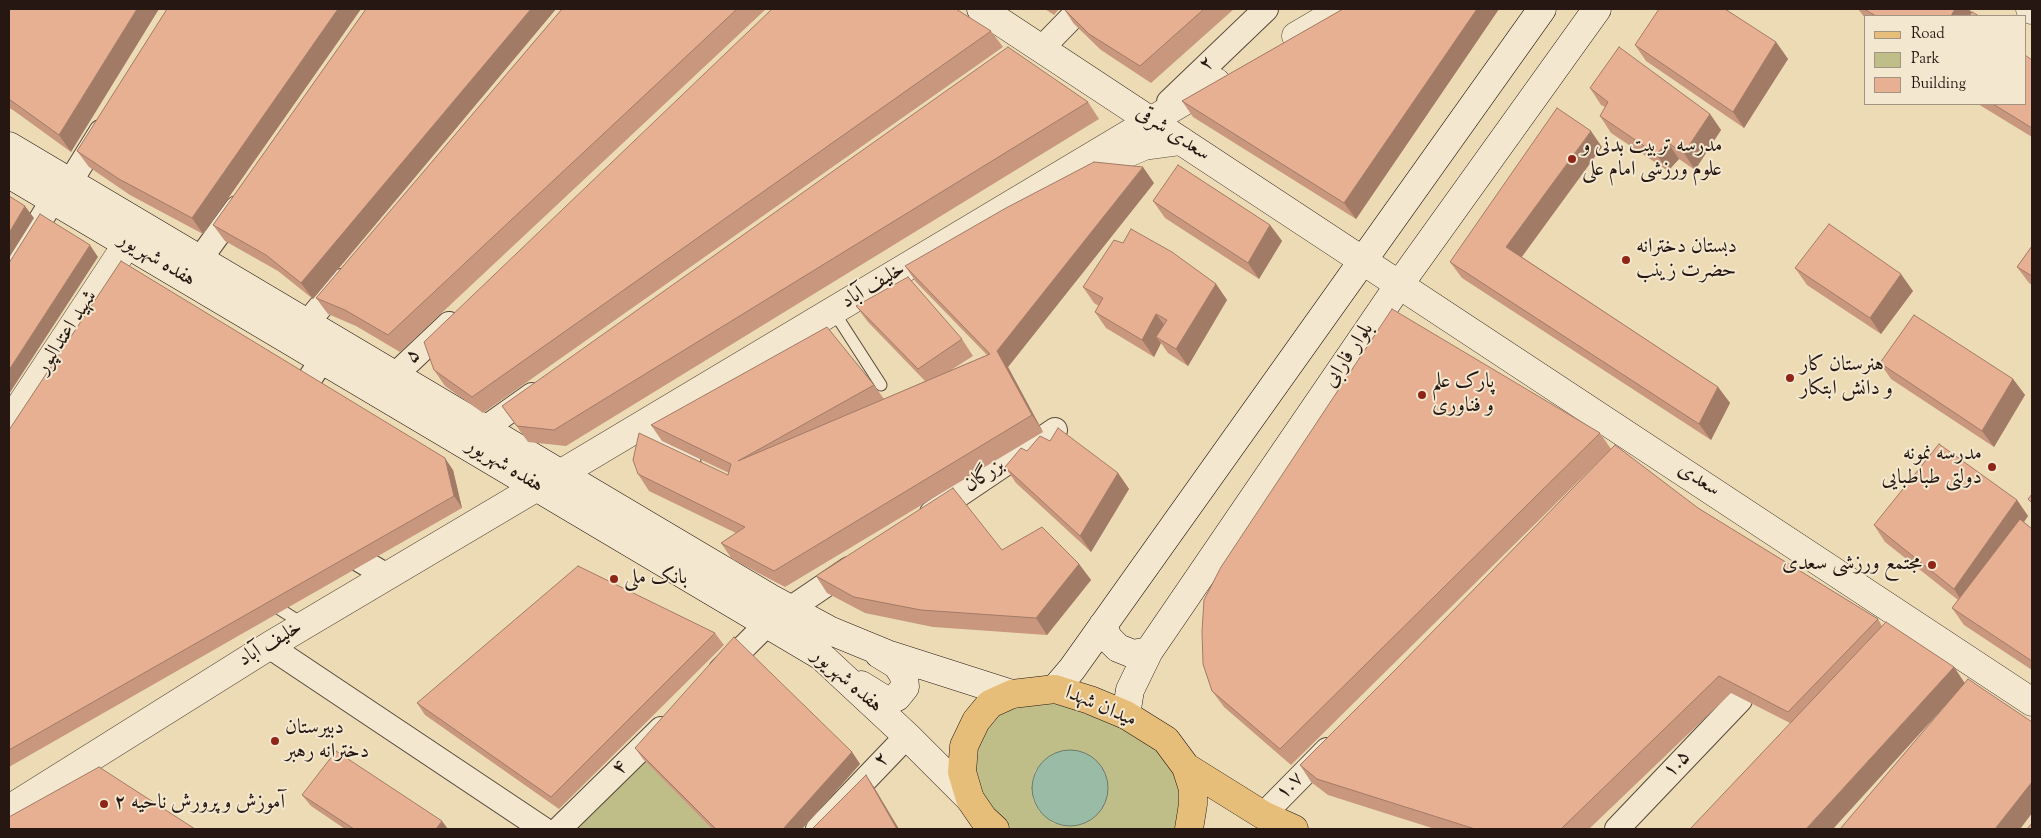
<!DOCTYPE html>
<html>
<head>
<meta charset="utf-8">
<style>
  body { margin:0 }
  #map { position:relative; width:2041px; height:838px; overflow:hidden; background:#eddbb5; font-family:"Sorts Mill Goudy",serif }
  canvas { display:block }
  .frame { position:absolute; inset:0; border:10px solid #261712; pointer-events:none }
  .legend { position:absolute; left:1864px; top:15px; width:162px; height:90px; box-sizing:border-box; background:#f3e8cf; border:1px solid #a19483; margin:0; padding:6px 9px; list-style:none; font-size:15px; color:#261712 }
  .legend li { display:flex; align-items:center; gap:10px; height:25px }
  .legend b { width:25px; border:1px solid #a19483 }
</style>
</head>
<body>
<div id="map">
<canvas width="2041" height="838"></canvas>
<div class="frame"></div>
<ul class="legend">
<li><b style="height:6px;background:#e6be7a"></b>Road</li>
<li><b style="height:14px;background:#c0be88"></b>Park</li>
<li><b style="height:14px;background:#e8b093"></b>Building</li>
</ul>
</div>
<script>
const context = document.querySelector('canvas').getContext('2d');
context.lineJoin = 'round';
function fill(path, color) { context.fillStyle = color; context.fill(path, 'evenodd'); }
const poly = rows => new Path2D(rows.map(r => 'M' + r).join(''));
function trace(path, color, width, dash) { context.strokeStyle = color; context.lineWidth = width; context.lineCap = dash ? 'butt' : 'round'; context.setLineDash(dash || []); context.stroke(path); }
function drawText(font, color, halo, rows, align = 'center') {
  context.font = font + ' "Sorts Mill Goudy",Amiri,serif'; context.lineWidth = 4; context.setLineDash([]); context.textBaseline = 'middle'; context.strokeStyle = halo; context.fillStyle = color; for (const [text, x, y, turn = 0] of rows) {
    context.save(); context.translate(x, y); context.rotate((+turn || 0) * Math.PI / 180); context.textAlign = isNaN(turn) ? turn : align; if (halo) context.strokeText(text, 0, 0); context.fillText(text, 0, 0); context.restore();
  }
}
const green = poly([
  [1053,696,1138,729,1186,783,1179,829,1004,829,979,801,973,747,989,715],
  [1054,753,1083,824,1065,826,1053,823,1039,811,1033,800,1032,782,1035,771,1043,761],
  [643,759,712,829,574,829]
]);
const water = poly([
  '1032 788a38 38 0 1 1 76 0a38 38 0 1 1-76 0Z'
]);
const service = poly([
  [834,312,881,385],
  [641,428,695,461],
  [270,603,303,624]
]);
const minor = poly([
  [1041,49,1080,9],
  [1169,102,1266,9],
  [70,182,101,132],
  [200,259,237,208],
  [9,271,53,200],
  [307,323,342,281],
  [395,375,449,324],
  [293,404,322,360],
  [484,429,532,395],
  [932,513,1055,430],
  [338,547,387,576],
  [790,609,849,569],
  [269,646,543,829],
  [721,670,767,624],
  [1263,815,1327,750],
  [559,829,661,729],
  [818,829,907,736],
  [1617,829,1740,700]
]);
const tertiary = poly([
  [2030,9,2032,10],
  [1296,36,1342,9],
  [1111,160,1144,146,1181,141],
  [9,423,127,244],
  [560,474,1216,82],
  [9,809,269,646,537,487]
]);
const secondary = poly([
  [981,9,2032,702],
  [9,146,770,598,831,631,887,654,1012,694],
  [9,174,821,656,907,736,970,799],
  [1103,625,1108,638,1118,648,1133,654,1149,651],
  [861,685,887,701,897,697,905,687,904,676,897,665,879,654],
  [1055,689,1072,669,1542,9],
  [1126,715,1130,690,1149,651,1399,285,1597,9]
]);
const primary = poly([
  [1186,767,1263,815,1294,829],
  [995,829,983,818,970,799,962,772,964,746,976,721,990,704,1012,694,1055,689,1090,700,1126,715,1166,740,1186,767,1193,789,1193,804,1189,829]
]);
const wall = poly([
  [9,9,71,152,13,110,9,108],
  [167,9,361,9,203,234,130,195,89,167,77,151],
  [366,9,556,9,313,299,278,271,225,241,213,225],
  [562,9,766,9,400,352,356,326,328,314,316,298],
  [1045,9,1059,9,1054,15],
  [1064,9,1234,9,1151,83,1101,50,1074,24],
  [1343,9,1499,9,1356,219,1193,117,1182,101],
  [1858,9,1969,9,1972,13,1979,16,1865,16,1865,18],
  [991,31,1003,47,483,413,445,386,434,370],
  [1776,42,1788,59,1744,128,1646,61,1635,45],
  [2032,60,2032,137,1978,104,2025,104],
  [1590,88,1710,114,1721,130,1695,170,1679,159,1668,171,1611,133,1600,116,1605,107,1601,105],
  [1088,102,1099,119,566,446,528,442,502,406],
  [1602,147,1522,257,1718,387,1730,403,1711,440,1462,278,1450,262],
  [1154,183,1008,367,1043,432,785,587,732,559,721,543,736,533,649,491,638,474,728,475,729,473,662,441,651,425,874,385,884,399,925,381,868,322,856,306,962,339,973,356,951,370,987,355,916,282,905,266],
  [1153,201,1270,225,1282,241,1259,279,1165,218],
  [2032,246,2032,285,2029,283,2017,267],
  [1795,268,1913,291,1881,334,1807,285],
  [1216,284,1227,300,1188,366,1168,353,1161,343,1154,357,1106,328,1095,312,1099,306,1094,303,1083,287],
  [1880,363,2013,379,2025,395,1994,447,1891,379],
  [9,430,453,470,462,508,9,767],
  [1600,433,1611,449,1698,508,1878,619,1882,626,1954,667,1965,683,2032,722,2032,813,2020,829,1840,829,1951,699,1790,723,1731,693,1589,829,1435,829,1328,795,1311,782,1300,765,1398,667,1606,454,1291,765,1224,707,1212,691],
  [1027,451,1118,473,1129,489,1091,552,1016,483,1005,467],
  [2017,500,2028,516,2024,522,2032,529,2032,670,1964,625,1952,608,1958,600,1885,542,1874,525],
  [1002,550,1079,564,1091,580,1047,635,933,627,865,613,827,593,816,576],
  [715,633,724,645,559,809,425,715,417,703],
  [635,748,852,752,860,764,802,829,712,829,643,759],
  [302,795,448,829,345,829,311,806]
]);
const shadedWall = poly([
  [137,9,159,9,71,152,59,135],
  [338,9,361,9,203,234,192,218],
  [531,9,556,9,313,299,301,283],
  [1477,9,1499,9,1356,219,1344,203],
  [1955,9,1969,9,1972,13,1971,16,1951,16],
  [1776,42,1788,59,1744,128,1733,112],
  [1710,114,1721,130,1695,170,1684,153],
  [1591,131,1602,147,1517,263,1506,247],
  [1668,143,1679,159,1668,171,1656,154],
  [1143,167,1154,183,1008,367,1043,432,1032,415,997,351],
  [25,206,34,218,9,258,9,233],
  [1270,225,1282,241,1259,279,1248,263],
  [90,245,98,257,9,394,9,370],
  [1901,274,1913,291,1881,334,1870,318],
  [1216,284,1227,300,1188,366,1176,349],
  [1156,314,1168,330,1156,337,1161,343,1154,357,1142,340],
  [2013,379,2025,395,1994,447,1982,431],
  [1718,387,1730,403,1711,440,1699,424],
  [445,458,453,470,462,508,454,496],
  [1118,473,1129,489,1091,552,1080,536],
  [2017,500,2028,516,1965,606,1954,589],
  [1079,564,1091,580,1047,635,1036,618],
  [1954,667,1965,684,1833,829,1806,829],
  [852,752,860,764,802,829,783,829],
  [866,775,874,787,899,829,897,829],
  [2032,782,2032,813,2020,829,1995,829],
  [442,821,448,829,436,829]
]);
const building = poly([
  [9,9,137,9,59,135,9,99,9,9],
  [167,9,338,9,192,218,119,179,77,151,167,9],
  [366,9,531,9,301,283,266,255,213,225,366,9],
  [562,9,737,9,388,335,345,310,316,298,562,9],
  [772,9,956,9,991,31,472,397,434,370,424,342,772,9],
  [1064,9,1204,9,1140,66,1089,34,1064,9],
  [1343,9,1477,9,1344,203,1182,101,1343,9],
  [1659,9,1725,9,1776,42,1733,112,1635,45,1659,9],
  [1864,9,1955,9,1951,16,1876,16,1864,9],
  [1972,12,1979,16,1969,16,1972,12],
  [1008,47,1088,102,554,430,517,426,502,406,1008,47],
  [1619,47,1710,114,1684,153,1668,143,1656,154,1600,116,1608,102,1590,88,1619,47],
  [2025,55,2032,60,2032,128,1993,104,2025,104,2025,55],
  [1557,108,1591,131,1506,247,1718,387,1699,424,1450,262,1557,108],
  [1094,162,1143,167,997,351,1032,415,774,571,721,543,745,527,638,474,633,460,639,433,728,475,731,464,651,425,827,327,874,385,738,461,990,354,905,266,1006,208,1094,162],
  [1178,165,1270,225,1248,263,1153,201,1178,165],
  [9,196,25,206,9,233,9,196],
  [40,214,90,245,9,370,9,263,40,214],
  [1829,224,1901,274,1870,318,1795,268,1829,224],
  [1131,229,1172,252,1216,284,1176,349,1156,337,1167,320,1156,314,1142,340,1095,312,1103,298,1083,287,1114,240,1123,243,1131,229],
  [2032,246,2032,276,2017,267,2032,246],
  [121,261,445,458,454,496,9,750,9,430,121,261],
  [908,277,962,339,918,369,856,306,908,277],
  [1392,309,1600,433,1280,749,1212,691,1203,664,1202,631,1204,600,1221,567,1392,309],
  [1914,315,2013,379,1982,431,1880,363,1914,315],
  [1058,428,1118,473,1080,536,1005,467,1021,448,1027,451,1040,436,1050,441,1058,428],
  [1939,444,2017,500,1954,589,1874,525,1939,444],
  [1615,445,1698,508,1878,619,1788,712,1719,676,1561,829,1475,829,1317,779,1300,765,1398,667,1615,445],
  [953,488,1002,550,1042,527,1079,564,1036,618,921,610,854,597,816,576,953,488],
  [2032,494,2032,503,2028,499,2032,494],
  [2020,519,2032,529,2032,661,1952,608,2020,519],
  [578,566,715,633,551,797,417,703,578,566],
  [1886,622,1954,667,1806,829,1690,829,1886,622],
  [734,637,852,752,783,829,716,829,635,748,734,637],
  [1968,679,2032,722,2032,782,1995,829,1840,829,1968,679],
  [336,751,442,821,436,829,354,829,302,795,336,751],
  [99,767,195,829,9,829,9,817,99,767],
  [866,775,897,829,812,829,866,775],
  [2032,823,2032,829,2027,829,2032,823]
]);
const markers = [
  [1572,159,5,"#8f2418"],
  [1626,260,5,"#8f2418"],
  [1790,378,5,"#8f2418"],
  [1422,395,5,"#8f2418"],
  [1992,467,5,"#8f2418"],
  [1932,565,5,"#8f2418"],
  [614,579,5,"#8f2418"],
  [275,741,5,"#8f2418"],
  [104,804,5,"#8f2418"]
];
const streetNames = [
  ["۲",1208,65,-44],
  ["سعدی شرقی",1172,135,33],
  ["هفده شهریور",156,261,31],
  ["خلیف آباد",874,287,-31],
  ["شهید اعتدالپور",68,333,-57],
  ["بلوار فارابی",1350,356,-56],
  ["۵",414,357,-43],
  ["هفده شهریور",504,467,31],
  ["بزرگان",985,477,-34],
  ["سعدی",1698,481,33],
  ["خلیف آباد",271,645,-31],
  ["هفده شهریور",846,682,41],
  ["میدان شهدا",1100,708,23],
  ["۲",883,761,-46],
  ["۱.۵",1678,765,-46],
  ["۴",621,769,-45],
  ["۱.۷",1291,787,-45]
];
const poiNames = [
  ["مدرسه تربیت بدنی و",1582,147],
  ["علوم ورزشی امام علی",1582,171],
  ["دبستان دخترانه",1636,248],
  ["حضرت زینب",1636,272],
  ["هنرستان کار",1800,366],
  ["و دانش ابتکار",1800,390],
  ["پارک علم",1432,383],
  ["و فناوری",1432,407],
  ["مدرسه نمونه",1982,455,"right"],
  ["دولتی طباطبایی",1982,479,"right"],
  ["مجتمع ورزشی سعدی",1922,565,"right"],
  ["بانک ملی",624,579],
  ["دبیرستان",285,729],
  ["دخترانه رهبر",285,753],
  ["آموزش و پرورش ناحیه ۲",114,804]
];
fill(green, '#c0be88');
fill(water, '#9abca7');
trace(water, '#6c7a6b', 1);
trace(service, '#58483b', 13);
trace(minor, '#58483b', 26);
trace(tertiary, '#58483b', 29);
trace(secondary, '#261712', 29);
trace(primary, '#261712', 29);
trace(service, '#f3e8cf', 11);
trace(minor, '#f3e8cf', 24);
trace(tertiary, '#f3e8cf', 28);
trace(secondary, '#f3e8cf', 28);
trace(primary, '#e6be7a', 28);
fill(wall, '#c8977e');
fill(shadedWall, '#a27b67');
fill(building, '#e8b093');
trace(building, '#a27b67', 1);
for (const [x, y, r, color] of markers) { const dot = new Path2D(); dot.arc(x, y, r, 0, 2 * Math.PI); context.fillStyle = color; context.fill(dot); trace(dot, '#f3e8cf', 2); }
drawText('21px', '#261712', '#f3e8cf', streetNames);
drawText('21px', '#261712', '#f3e8cf', poiNames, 'left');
</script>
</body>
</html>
